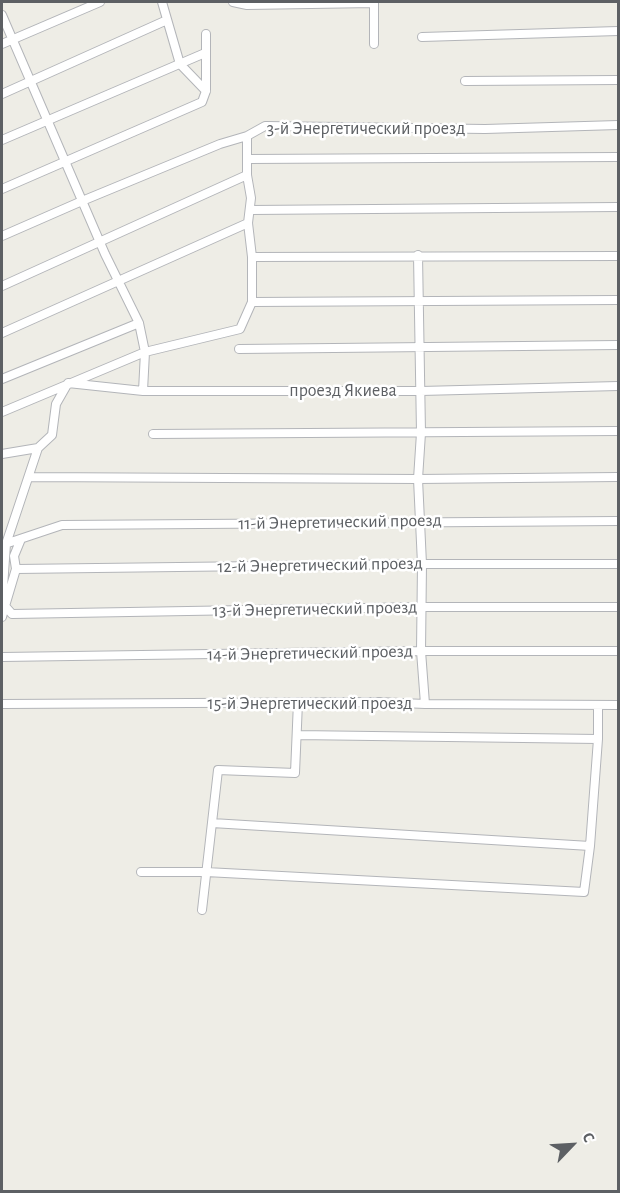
<!DOCTYPE html>
<html>
<head>
<meta charset="utf-8">
<style>
  body { margin:0 }
  #map { position:relative; width:620px; height:1193px; overflow:hidden; background:#eeede6; font-family:"Alegreya Sans",sans-serif }
  canvas { display:block }
  .frame { position:absolute; inset:0; border:3px solid #5d6064; pointer-events:none }
  .north { position:absolute; left:542px; top:1115px; width:60px; height:60px; -webkit-text-stroke:4px #fff; paint-order:stroke; rotate:65deg; font-size:16px; font-weight:700; line-height:24px; text-align:center; color:#5d6064 }
  .north::after { content:''; display:block; margin:auto; width:21px; height:27px; background:#5d6064; clip-path:polygon(50% 0,100% 100%,50% 72%,0 100%) }
</style>
</head>
<body>
<div id="map">
<canvas width="620" height="1193"></canvas>
<div class="frame"></div>
<div class="north">С</div>
</div>
<script>
const context = document.querySelector('canvas').getContext('2d');
context.lineJoin = 'round';
const poly = rows => new Path2D(rows.map(r => 'M' + r).join(''));
function trace(path, color, width, dash) { context.strokeStyle = color; context.lineWidth = width; context.lineCap = dash ? 'butt' : 'round'; context.setLineDash(dash || []); context.stroke(path); }
function drawText(font, color, halo, rows, align = 'center') {
  context.font = font + ' "Alegreya Sans",sans-serif'; context.lineWidth = 5; context.setLineDash([]); context.textBaseline = 'middle'; context.strokeStyle = halo; context.fillStyle = color; for (const [text, x, y, turn = 0] of rows) {
    context.save(); context.translate(x, y); context.rotate((+turn || 0) * Math.PI / 180); context.textAlign = isNaN(turn) ? turn : align; if (halo) context.strokeText(text, 0, 0); context.fillText(text, 0, 0); context.restore();
  }
}
const minor = poly([
  [162,2,180,64,206,91],
  [233,2,247,5,374,3,374,44],
  [2,15,105,254,139,323,145,352,143,391],
  [422,37,618,31],
  [2,44,100,2],
  [465,81,618,80],
  [2,94,167,20],
  [2,140,205,53],
  [248,159,618,157],
  [2,189,202,102,206,91,206,34],
  [251,210,618,207],
  [2,236,82,201,220,144,247,136],
  [418,255,421,433,418,479,422,564,421,651,425,704],
  [252,257,618,256],
  [2,286,247,175],
  [252,302,618,300],
  [2,333,248,223],
  [239,349,618,345],
  [2,379,139,323],
  [2,412,145,352,240,329,252,302,252,257,248,223,251,198,247,175,247,136,265,126,485,129,618,125],
  [153,434,618,431],
  [2,454,38,448,52,435,56,404,68,383,143,391,421,391,618,386],
  [29,477,418,479,618,477],
  [21,539,14,556,16,569,5,606,12,614,422,607,618,607],
  [2,545,62,525,618,521],
  [16,569,422,564,618,564],
  [2,602,6,544,38,448],
  [2,617,5,606],
  [2,657,421,651,618,651],
  [2,704,379,702,425,704,618,705],
  [297,735,598,739],
  [212,823,590,846],
  [141,872,206,872,584,892,590,846,598,739,598,705],
  [202,910,218,770,295,773,298,702]
]);
const streetNames = [
  ["3-й Энергетический проезд",366,129],
  ["проезд Якиева",343,391],
  ["11-й Энергетический проезд",340,522,-1],
  ["12-й Энергетический проезд",320,565,-1],
  ["13-й Энергетический проезд",315,609,-1],
  ["14-й Энергетический проезд",310,653,-1],
  ["15-й Энергетический проезд",310,704]
];
trace(minor, '#b3b5b9', 10);
trace(minor, '#fff', 8);
drawText('18px', '#5d6064', '#fff', streetNames);
</script>
</body>
</html>
